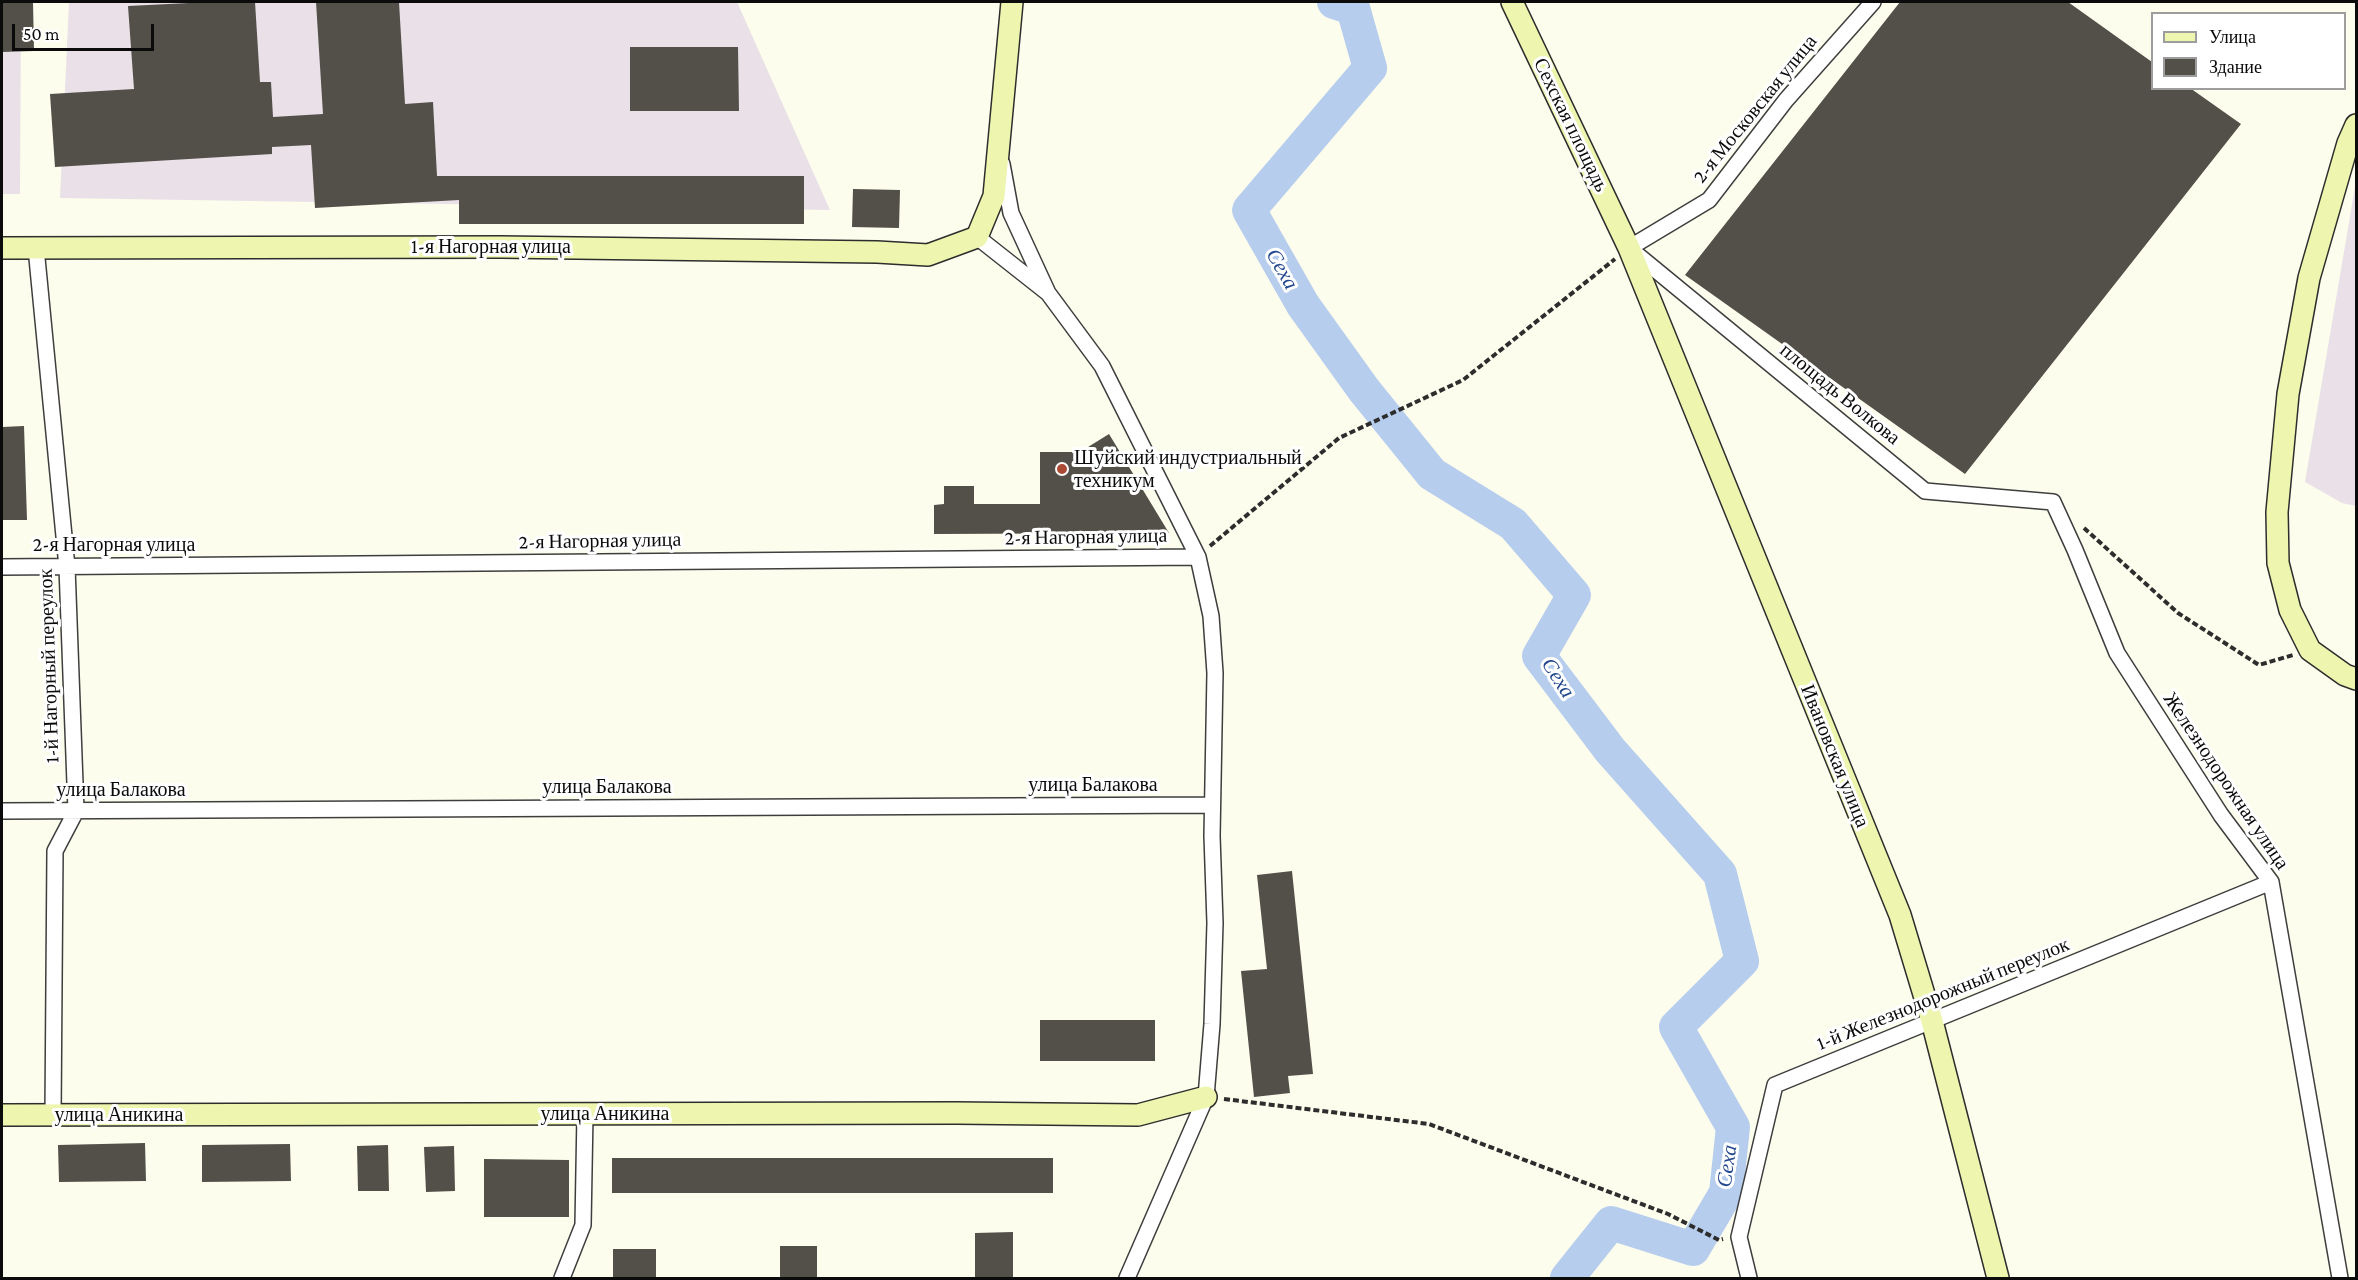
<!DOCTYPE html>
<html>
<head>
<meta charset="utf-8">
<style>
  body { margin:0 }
  #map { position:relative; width:2358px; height:1280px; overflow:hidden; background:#fcfdec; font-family:"Crimson Pro",serif }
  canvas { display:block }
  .frame { position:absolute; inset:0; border:3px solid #0b0b0b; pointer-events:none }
  .legend { position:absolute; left:2151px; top:12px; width:195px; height:78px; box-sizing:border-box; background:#fff; border:2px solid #9d9d9d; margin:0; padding:8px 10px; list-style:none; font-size:18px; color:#0b0b0b }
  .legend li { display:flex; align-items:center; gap:12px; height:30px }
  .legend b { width:30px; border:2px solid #9d9d9d }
  .scale { position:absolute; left:12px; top:24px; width:142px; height:27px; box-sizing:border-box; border:3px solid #0b0b0b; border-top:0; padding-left:8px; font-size:18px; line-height:21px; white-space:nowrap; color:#0b0b0b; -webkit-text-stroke:4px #fff; paint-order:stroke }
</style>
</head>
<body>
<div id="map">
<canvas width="2358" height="1280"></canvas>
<div class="frame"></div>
<ul class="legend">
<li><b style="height:8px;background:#edf5ae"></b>Улица</li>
<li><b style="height:16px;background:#534f49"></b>Здание</li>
</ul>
<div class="scale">50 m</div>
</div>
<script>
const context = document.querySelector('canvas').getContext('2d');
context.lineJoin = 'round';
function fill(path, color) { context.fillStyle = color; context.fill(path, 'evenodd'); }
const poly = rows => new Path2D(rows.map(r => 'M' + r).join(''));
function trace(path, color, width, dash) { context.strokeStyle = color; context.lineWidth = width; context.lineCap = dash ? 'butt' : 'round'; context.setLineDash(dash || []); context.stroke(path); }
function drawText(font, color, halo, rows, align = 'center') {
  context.font = font + ' "Crimson Pro",serif'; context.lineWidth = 6; context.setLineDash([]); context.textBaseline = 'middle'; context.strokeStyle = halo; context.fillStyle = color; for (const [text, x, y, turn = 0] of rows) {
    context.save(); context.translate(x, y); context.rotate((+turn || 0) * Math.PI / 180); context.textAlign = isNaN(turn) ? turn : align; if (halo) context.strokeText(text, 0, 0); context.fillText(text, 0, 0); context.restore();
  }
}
const industrial = poly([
  [2,2,21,2,20,194,2,194],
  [69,2,737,2,830,210,60,198],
  [2356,181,2356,506,2342,503,2305,482]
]);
const river = poly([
  [1334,2,1353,8,1370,68,1249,210,1303,305,1364,390,1432,474,1513,524,1574,595,1539,656,1610,750,1720,874,1742,961,1676,1027,1733,1127,1726,1193,1693,1249,1611,1223,1567,1278]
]);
const building = poly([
  [2,2,33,2,34,51,2,52],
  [209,2,255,2,260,82,271,82,273,117,323,114,316,2,399,2,405,104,433,102,437,176,804,176,804,224,459,224,459,200,315,208,311,145,272,147,272,154,55,167,50,94,134,89,128,6],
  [1900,2,2068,2,2152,62,2152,88,2190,88,2241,124,1965,474,1685,275],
  [630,47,738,47,739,111,630,111],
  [853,189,900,190,899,228,852,227],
  [24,426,27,520,2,520,2,427],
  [1109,434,1169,533,934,534,934,505,944,504,944,486,974,486,974,504,1040,504,1040,452,1080,452],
  [1292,871,1313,1074,1288,1076,1290,1093,1254,1097,1241,971,1267,969,1257,875],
  [1040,1020,1155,1020,1155,1061,1040,1061],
  [145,1143,146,1181,59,1182,58,1145],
  [290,1144,291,1181,202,1182,202,1145],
  [388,1145,389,1191,358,1191,357,1146],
  [454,1146,455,1191,426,1192,424,1147],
  [612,1158,1053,1158,1053,1193,612,1193],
  [484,1159,569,1160,569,1217,484,1217],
  [1013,1232,1013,1278,975,1278,975,1233],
  [780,1246,817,1246,817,1278,780,1278],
  [613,1249,656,1249,656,1278,613,1278]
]);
const path = poly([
  [2084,528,2178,613,2259,665,2293,655],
  [1210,546,1339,438,1463,380,1615,259],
  [1224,1099,1429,1124,1668,1214,1719,1240,1723,1239]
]);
const street = poly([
  [1873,2,1786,100,1709,200,1629,248,1925,491,2053,502,2075,550,2117,653,2221,815,2271,882,2340,1278],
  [1002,164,1011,213,1047,291],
  [977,237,1048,293,1102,366,1198,557,1211,616,1215,673,1212,836,1215,923,1212,1024,1206,1097,1127,1278],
  [36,248,67,567,76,811,55,851,53,1115],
  [2,567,1198,557],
  [2,811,1212,805],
  [562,1278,583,1225,585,1114],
  [1749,1278,1739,1237,1775,1085,2271,882]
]);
const secondary = poly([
  [1512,2,1629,248,1900,915,1932,1021,1998,1278],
  [2356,125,2348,143,2309,278,2288,394,2277,512,2278,563,2290,610,2310,650,2345,675,2356,679],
  [2,248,501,247,877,252,928,255,977,237,994,196,1012,2],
  [2,1115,956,1113,1138,1115,1206,1097]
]);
const markers = [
  [1062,469,6,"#aa4934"]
];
const streetNames = [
  ["2-я Московская улица",1755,109,-51],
  ["Сехская площадь",1571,125,64],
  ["1-я Нагорная улица",491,247],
  ["площадь Волкова",1840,394,39],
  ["2-я Нагорная улица",1086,537,-1],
  ["2-я Нагорная улица",600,541,-1],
  ["2-я Нагорная улица",114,545],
  ["1-й Нагорный переулок",49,666,-92],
  ["Ивановская улица",1835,756,68],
  ["Железнодорожная улица",2226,781,56],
  ["улица Балакова",1093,785],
  ["улица Балакова",607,787],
  ["улица Балакова",121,790],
  ["1-й Железнодорожный переулок",1943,994,-22],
  ["улица Аникина",605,1114],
  ["улица Аникина",119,1115]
];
const poiNames = [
  ["Шуйский индустриальный",1074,458],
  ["техникум",1074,481]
];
const waterNames = [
  ["Сеха",1282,269,60],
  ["Сеха",1558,678,57],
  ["Сеха",1727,1166,-82]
];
fill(industrial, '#e9e0e8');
trace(river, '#b7cdee', 34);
fill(building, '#534f49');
trace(street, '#3e3e3e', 18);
trace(secondary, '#2d2d2d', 24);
trace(path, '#2d2d2d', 4, [6, 3]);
trace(street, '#fff', 15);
trace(secondary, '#edf5ae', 21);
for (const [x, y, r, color] of markers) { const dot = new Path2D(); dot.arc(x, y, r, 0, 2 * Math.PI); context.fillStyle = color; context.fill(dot); trace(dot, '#fff', 2); }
drawText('20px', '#0b0b0b', '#fff', streetNames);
drawText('20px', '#0b0b0b', '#fff', poiNames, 'left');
drawText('italic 21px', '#24488e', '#fff', waterNames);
</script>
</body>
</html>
